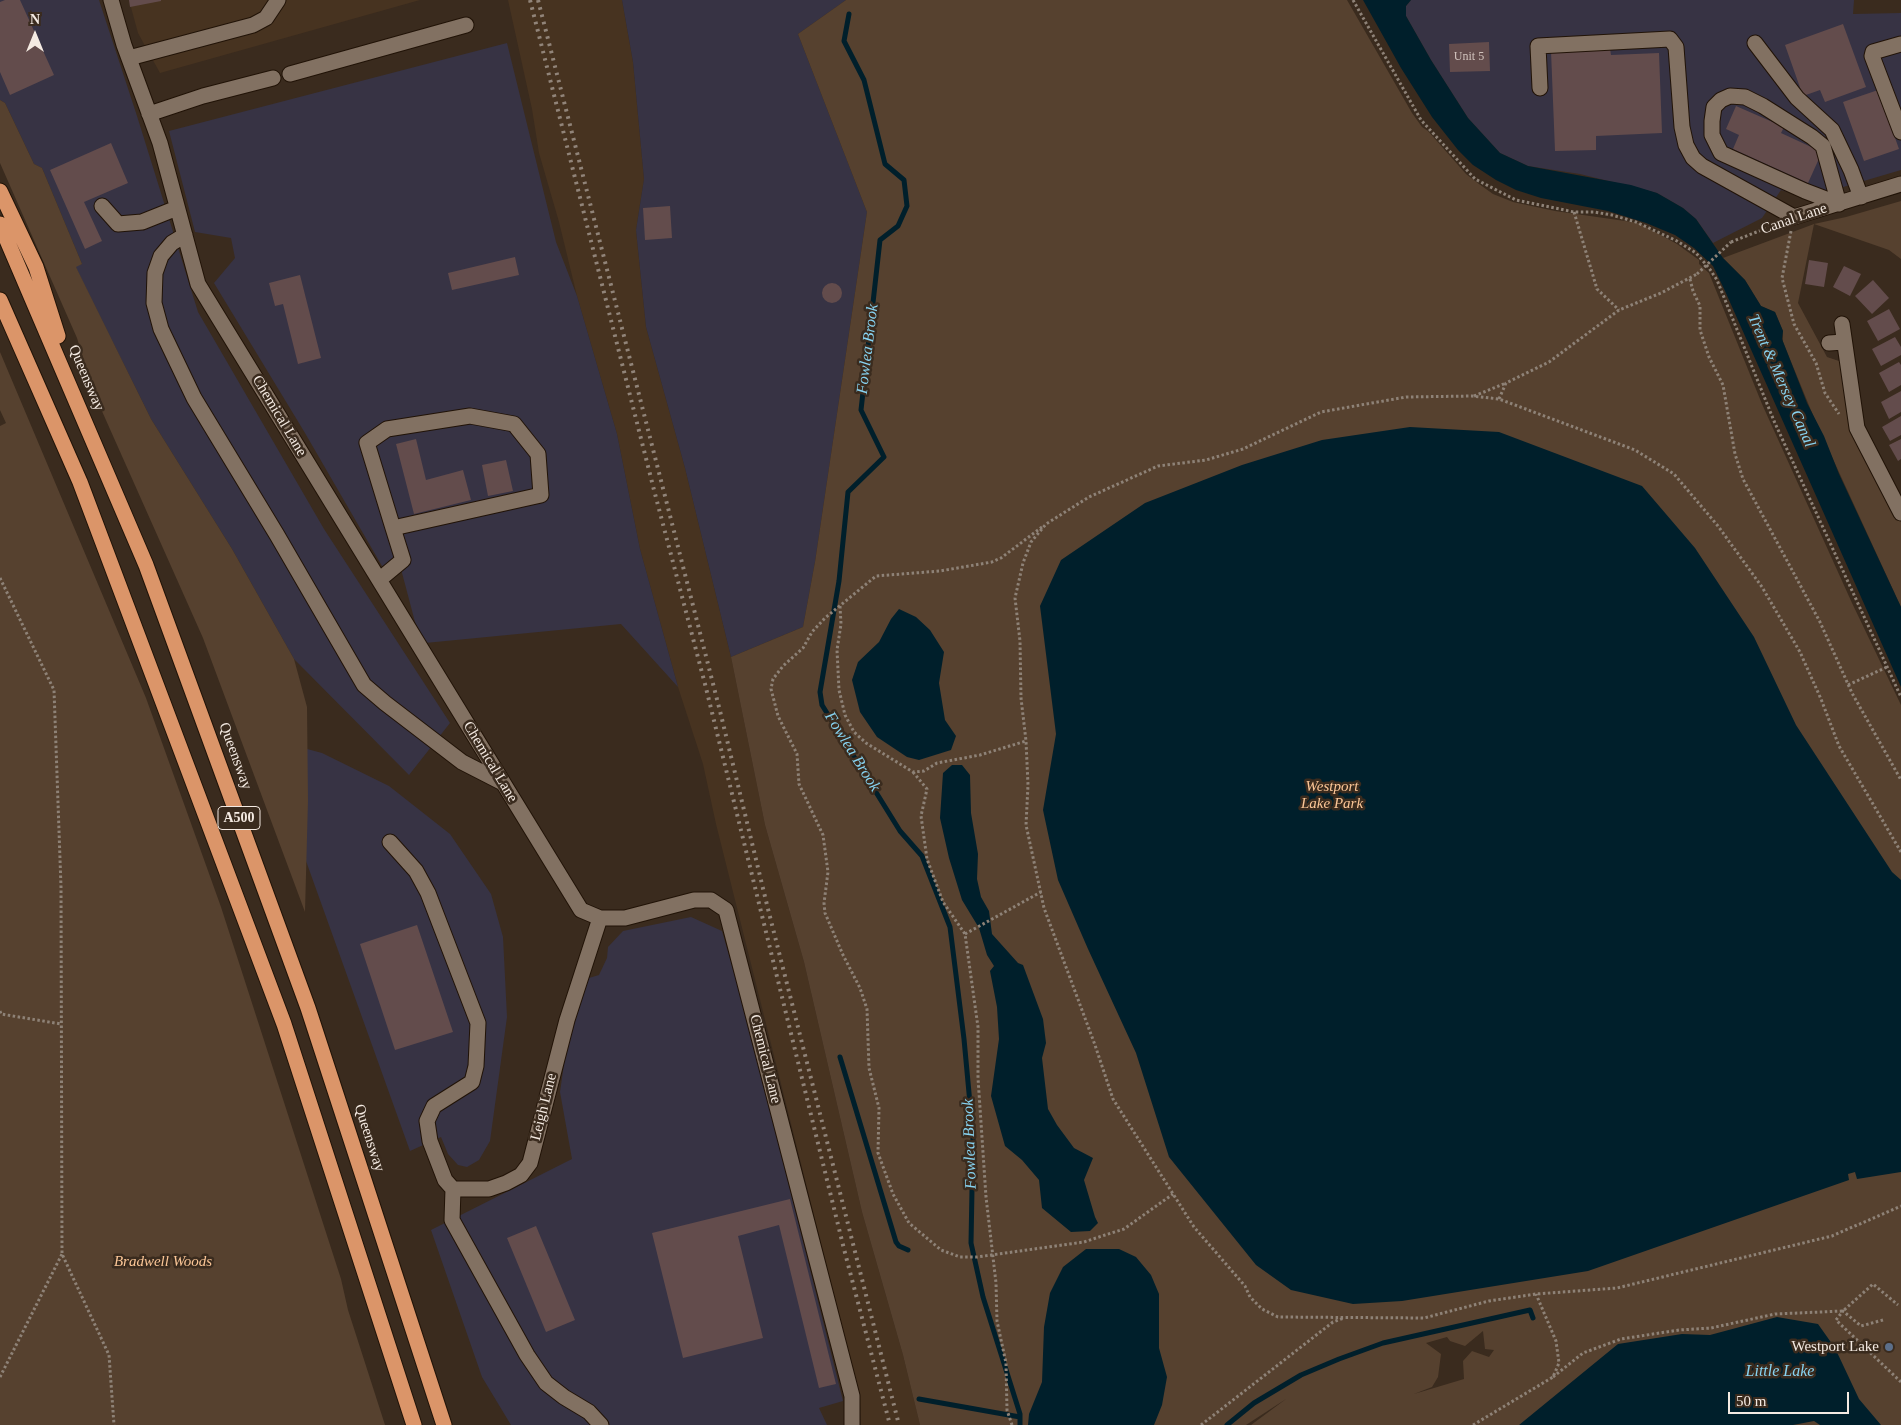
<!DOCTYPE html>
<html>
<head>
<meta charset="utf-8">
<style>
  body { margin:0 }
  #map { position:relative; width:1901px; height:1425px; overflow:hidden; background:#3a2b1e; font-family:Georgia,serif }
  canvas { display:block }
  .north { position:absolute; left:10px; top:10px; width:50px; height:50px; -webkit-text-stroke:4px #3a2b1e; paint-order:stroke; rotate:0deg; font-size:14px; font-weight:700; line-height:20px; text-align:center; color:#f4eae2 }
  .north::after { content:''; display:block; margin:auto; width:18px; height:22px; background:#f4eae2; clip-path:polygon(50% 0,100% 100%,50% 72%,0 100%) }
  .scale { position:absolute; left:1728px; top:1392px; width:121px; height:22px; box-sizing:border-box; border:2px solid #f4eae2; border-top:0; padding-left:6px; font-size:15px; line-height:18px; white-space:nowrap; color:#f4eae2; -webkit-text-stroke:4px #3a2b1e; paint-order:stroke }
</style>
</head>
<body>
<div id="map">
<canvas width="1901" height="1425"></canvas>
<div class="north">N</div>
<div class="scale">50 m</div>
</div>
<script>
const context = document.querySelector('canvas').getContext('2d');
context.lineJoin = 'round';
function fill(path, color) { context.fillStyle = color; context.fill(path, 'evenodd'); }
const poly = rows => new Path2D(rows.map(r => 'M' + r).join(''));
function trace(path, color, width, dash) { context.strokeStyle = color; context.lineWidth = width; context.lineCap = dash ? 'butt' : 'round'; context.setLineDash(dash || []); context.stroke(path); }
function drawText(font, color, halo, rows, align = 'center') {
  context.font = font + ' Georgia,serif'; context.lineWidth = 5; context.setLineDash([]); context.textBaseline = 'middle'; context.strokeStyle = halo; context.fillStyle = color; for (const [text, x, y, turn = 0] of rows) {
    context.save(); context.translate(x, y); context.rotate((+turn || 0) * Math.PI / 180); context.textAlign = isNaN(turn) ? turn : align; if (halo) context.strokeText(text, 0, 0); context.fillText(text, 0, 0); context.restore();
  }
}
const built = poly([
  [129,0,420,0,160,73,138,33],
  [508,0,622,0,633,62,644,179,636,230,646,327,685,468,731,657,765,825,804,962,862,1212,903,1355,920,1425,861,1425,860,1399,716,824,703,764,678,687,640,549,617,434,577,296,559,222,539,153,532,109]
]);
const industrial = poly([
  [0,0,99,0,137,116,198,312,324,529,450,723,409,775,294,659,232,549,151,419,75,266,82,264,42,168,34,164,5,103,0,100],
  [622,0,846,0,798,34,867,212,815,562,803,627,731,657,685,468,646,327,636,230,644,179,633,62],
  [1411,0,1854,0,1853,14,1901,13,1901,170,1806,198,1781,190,1762,218,1713,243,1696,219,1683,208,1657,193,1580,174,1528,166,1500,153,1468,118,1431,60,1406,16,1406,6],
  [507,43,556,242,577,296,617,434,640,549,678,687,621,624,425,643,415,622,401,569,382,566,305,433,214,283,235,258,231,238,195,232,169,131],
  [296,746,322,753,389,786,450,834,491,894,503,937,507,1017,490,1141,479,1160,467,1167,458,1165,448,1154,441,1137,410,1151,268,755],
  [691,917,722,931,747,1018,843,1401,819,1408,827,1425,511,1425,482,1377,431,1230,572,1159,560,1092,567,1043,589,978,599,975,607,958,608,947,623,931]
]);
const green = poly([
  [846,0,1347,0,1412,113,1422,127,1428,131,1466,174,1479,184,1493,194,1513,202,1555,211,1639,223,1677,244,1699,260,1699,264,1709,273,1762,404,1852,603,1901,705,1901,1425,1251,1425,1286,1399,1246,1425,920,1425,903,1355,862,1212,804,962,765,825,731,657,803,627,815,562,867,212,798,34],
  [1483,1331,1485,1349,1494,1350,1489,1357,1472,1351,1463,1361,1464,1379,1414,1394,1432,1387,1438,1377,1441,1354,1426,1343,1447,1337,1450,1341,1465,1346],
  [0,100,5,103,34,164,42,168,82,264,76,267,151,419,232,549,294,659,307,707,308,800,305,912,203,638,93,391,77,338,0,163],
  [1901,201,1901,259,1889,250,1814,224,1798,303,1827,357,1842,362,1852,424,1901,521,1901,607,1815,420,1783,342,1783,331,1775,312,1761,306,1745,280,1723,258,1814,224,1846,217],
  [0,352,146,698,221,907,341,1279,348,1310,385,1425,0,1425,0,426,6,423,0,410]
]);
const water = poly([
  [1363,0,1411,0,1406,6,1406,16,1431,60,1468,118,1500,153,1528,166,1631,185,1657,193,1683,208,1696,219,1723,258,1745,280,1761,306,1775,312,1783,331,1782,339,1807,403,1824,436,1839,474,1901,607,1901,687,1725,291,1713,266,1694,248,1675,235,1646,223,1608,211,1541,198,1516,190,1496,180,1473,165,1458,150,1432,117,1401,68],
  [1410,427,1499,432,1642,486,1695,548,1754,637,1796,725,1892,872,1901,880,1901,1172,1857,1179,1855,1172,1848,1174,1849,1180,1588,1271,1402,1301,1353,1304,1291,1290,1256,1265,1169,1157,1136,1053,1088,949,1058,880,1043,810,1056,734,1040,606,1061,560,1145,503,1242,465,1322,440],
  [899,609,916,617,930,630,944,652,939,683,945,720,956,736,951,750,919,760,907,757,877,737,860,712,852,680,858,662,879,642,891,619],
  [952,765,962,765,970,775,971,813,978,854,977,879,981,897,989,911,992,934,1018,963,1023,965,1043,1019,1046,1043,1042,1058,1048,1109,1057,1125,1074,1148,1093,1158,1084,1180,1095,1217,1098,1223,1090,1231,1071,1232,1042,1208,1039,1180,1022,1160,1005,1146,991,1096,999,1039,997,1007,990,971,994,966,987,955,979,928,962,900,949,858,940,818,943,773],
  [1086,1249,1119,1249,1136,1257,1151,1275,1159,1294,1159,1348,1167,1377,1162,1405,1154,1425,1028,1425,1029,1414,1042,1382,1044,1327,1050,1293,1063,1267],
  [1777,1317,1818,1324,1835,1348,1859,1399,1881,1425,1820,1425,1814,1421,1793,1425,1519,1425,1618,1344,1682,1334,1710,1335]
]);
const stream = poly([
  [849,14,844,41,864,80,885,164,904,180,907,206,898,226,880,240,861,410,884,457,848,492,839,581,820,692,822,705,900,831,922,856,950,927,964,1039,973,1136,971,1243,983,1297,1020,1414,1020,1425],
  [840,1057,896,1242,899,1246,908,1250],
  [919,1399,1020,1417],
  [1227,1425,1254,1403,1301,1375,1339,1359,1383,1343,1530,1310,1533,1318]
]);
const building = poly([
  [5,0,20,0,54,75,10,95,0,72,0,2],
  [129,0,161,0,161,1,130,7],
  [1843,24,1866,87,1825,102,1820,90,1803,96,1785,45],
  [1489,42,1490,71,1450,72,1449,44],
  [1610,48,1611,55,1659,53,1662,133,1596,136,1596,150,1555,151,1551,51],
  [1878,90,1899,149,1864,161,1843,102],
  [1736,106,1784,127,1781,133,1822,152,1808,183,1733,149,1739,135,1726,129],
  [111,143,128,183,84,202,102,241,85,249,50,170],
  [670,206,672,238,645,240,643,208],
  [515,257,519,275,452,290,448,273],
  [1809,260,1828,263,1824,287,1805,284],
  [1844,266,1861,274,1850,296,1833,287],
  [300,275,321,358,298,364,283,304,275,306,269,283],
  [1873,280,1889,298,1872,314,1855,296],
  '822 293a10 10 0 1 1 20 0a10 10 0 1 1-20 0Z',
  [1889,309,1900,329,1878,341,1867,321],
  [1895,337,1901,347,1901,355,1881,366,1872,349],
  [1899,362,1901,365,1901,385,1889,392,1879,373],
  [1901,391,1901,412,1889,419,1881,402],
  [1901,416,1901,435,1890,441,1882,427],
  [416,439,426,480,463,470,471,500,414,514,396,444],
  [1901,439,1901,459,1898,461,1889,445],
  [506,460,513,491,488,496,482,465],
  [417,925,453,1032,395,1050,360,944],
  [790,1199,836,1384,819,1388,779,1225,738,1236,763,1338,683,1358,652,1233],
  [536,1226,575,1320,546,1332,507,1238]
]);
const path = poly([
  [1353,0,1421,120,1475,179,1516,200,1574,212,1594,212,1612,215,1636,222,1677,241,1696,253,1709,268,1717,280,1774,421,1901,697],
  [1574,212,1597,289,1619,310],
  [1791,231,1782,278,1794,324,1816,363,1825,393,1839,414],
  [1731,242,1777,224],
  [1690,279,1693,291,1700,306,1700,330,1709,357,1723,385,1735,454,1743,479,1820,622,1852,693,1901,780],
  [1474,396,1506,383],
  [1499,399,1506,383,1549,362,1619,310,1661,293,1697,274],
  [1042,527,1001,558,992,562,940,571,876,576,825,618,812,632,803,648,783,666,773,679,771,689,778,716,797,754,799,784,823,835,828,872,824,903,825,913,843,955,860,988,867,1009,869,1068,879,1108,878,1153,893,1194,909,1223,941,1250,960,1257,977,1257,1084,1242,1105,1235,1124,1229,1173,1194],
  [0,578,54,690,61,887,62,1254,109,1355,114,1425],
  [840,606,841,624,837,650,839,690,845,715,854,732,866,743,913,772,924,771,937,763,980,755,1026,741],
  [1848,685,1887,667],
  [913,772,927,789,921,816,927,859,943,902,965,934,978,1027,978,1078,986,1197,996,1283,997,1321,1006,1363,1007,1410,1012,1425],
  [1901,852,1839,746,1821,699,1800,652,1762,587,1718,526,1674,474,1635,450,1499,399,1472,396,1406,397,1321,412,1243,449,1206,460,1158,466,1089,497,1046,524,1031,542,1023,563,1015,598,1020,641,1021,698,1026,741,1028,785,1026,825,1044,908,1095,1045,1113,1099,1194,1227,1245,1286,1250,1297,1262,1309,1278,1317,1424,1318,1489,1301,1536,1294,1617,1288,1832,1236,1901,1206],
  [965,934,1041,892],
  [0,1011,1,1014,61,1024],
  [1883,1320,1861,1326,1843,1311,1836,1320,1901,1382],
  [0,1377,62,1254],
  [1553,1377,1583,1353,1621,1339,1679,1330,1711,1328,1775,1314,1843,1311,1873,1284,1898,1305],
  [1201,1425,1333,1322,1344,1318],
  [1473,1425,1553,1377,1559,1363,1556,1341,1536,1294]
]);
const minor = poly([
  [111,0,124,45,160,143,198,284,581,910,600,918,625,918,694,900,711,900,726,910,852,1396,852,1425],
  [1755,43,1797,98,1832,130,1851,170,1861,197],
  [1901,44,1873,52,1872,56,1901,132],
  [129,58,253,25,266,18,278,0],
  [290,74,466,25],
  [1540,88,1538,46,1670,39,1676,47,1682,127,1686,145,1693,158,1702,166,1794,217,1901,184],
  [1730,96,1745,97,1763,106,1812,137,1823,146,1839,204,1805,191,1721,153,1712,135,1712,121,1714,107,1721,100,1730,96],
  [149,114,203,96,273,78],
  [102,206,118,224,142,222,177,208],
  [185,235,172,243,161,256,155,273,154,303,161,329,194,398,277,535,364,685,385,703,462,762,501,782],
  [1842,324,1857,428,1901,513],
  [1829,343,1844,342],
  [379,580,403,560,393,528,541,495,538,454,514,424,470,416,387,429,367,443,393,528],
  [390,842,416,871,428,893,478,1023,476,1066,472,1082,434,1106,427,1121,430,1141,445,1180,453,1189,489,1189,506,1183,521,1175,530,1163,567,1020,600,918],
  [453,1189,452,1220,527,1355,546,1383,564,1397,589,1412,601,1425]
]);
const highway = poly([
  [0,191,36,267,58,336],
  [0,224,146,565,308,1008,444,1425],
  [0,300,80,482,284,1024,414,1425]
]);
const rail = poly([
  [530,0,654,490,705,684,844,1249,890,1425],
  [538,0,720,711,768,909,899,1425]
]);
const pathBridge = poly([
  [1697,274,1731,242]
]);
const markers = [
  [1889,1347,5,"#5c6f8a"]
];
const numberNames = [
  ["Unit 5",1469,57]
];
const shields = [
  [239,818,42]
];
const shieldNames = [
  ["A500",239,818]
];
const streetNames = [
  ["Canal Lane",1794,219,-19],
  ["Queensway",86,378,67],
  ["Chemical Lane",279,416,59],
  ["Queensway",235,756,70],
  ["Chemical Lane",490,762,59],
  ["Chemical Lane",765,1059,76],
  ["Leigh Lane",544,1107,-76],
  ["Queensway",369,1138,72]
];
const parkNames = [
  ["Westport",1332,787],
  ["Lake Park",1332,804],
  ["Bradwell Woods",163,1262]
];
const poiNames = [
  ["Westport Lake",1879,1347]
];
const waterNames = [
  ["Fowlea Brook",868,349,-83],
  ["Trent & Mersey Canal",1781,381,66],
  ["Fowlea Brook",852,752,58],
  ["Fowlea Brook",970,1144,-92],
  ["Little Lake",1780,1372]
];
fill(built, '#473320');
fill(industrial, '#373344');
fill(green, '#56412f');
fill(water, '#001f2b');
trace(stream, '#001f2b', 5);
fill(building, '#634c4c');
trace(minor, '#211307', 17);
trace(highway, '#211307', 17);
trace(path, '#8e8277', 3, [2.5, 2.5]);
trace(minor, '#827162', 15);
trace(highway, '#db9569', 15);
trace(rail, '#918479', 4, [2.5, 5]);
trace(pathBridge, '#8e8277', 3, [2.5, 2.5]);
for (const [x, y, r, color] of markers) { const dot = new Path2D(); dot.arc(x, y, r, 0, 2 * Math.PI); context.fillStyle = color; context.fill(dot); trace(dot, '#3a2b1e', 2); }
drawText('12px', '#d0c2bc', null, numberNames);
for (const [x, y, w] of shields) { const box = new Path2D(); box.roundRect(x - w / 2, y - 11.5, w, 23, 4); context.fillStyle = '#3a2b1e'; context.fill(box); trace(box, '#f4eae2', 1); }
drawText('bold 14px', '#f4eae2', null, shieldNames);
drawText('15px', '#f4eae2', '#3a2b1e', streetNames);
drawText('italic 15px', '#fbc697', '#3a2b1e', parkNames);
drawText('15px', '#f4eae2', '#3a2b1e', poiNames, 'right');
drawText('italic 16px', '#87d3f1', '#3a2b1e', waterNames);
</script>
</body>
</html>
